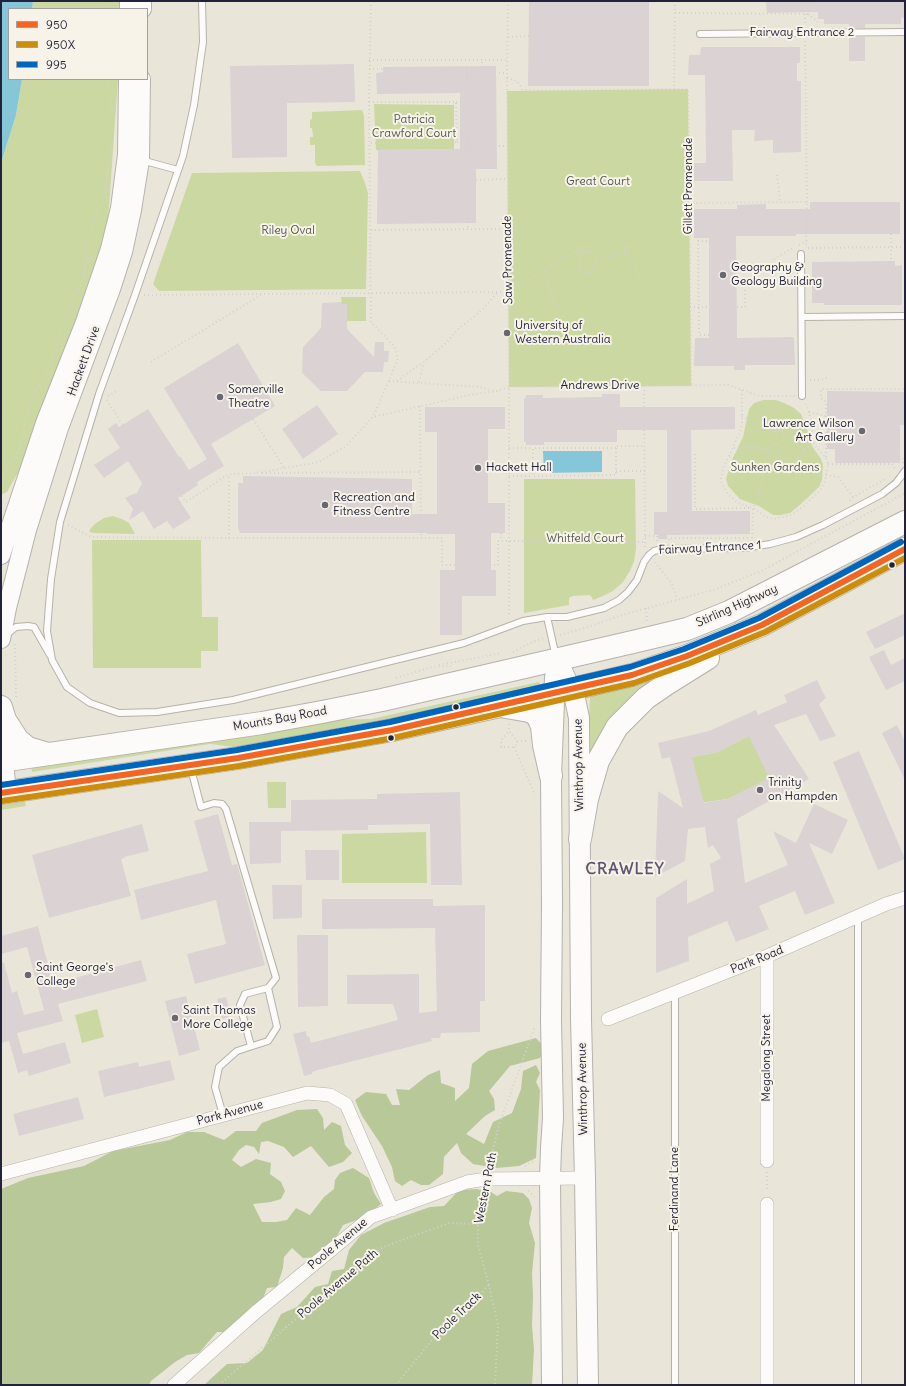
<!DOCTYPE html>
<html>
<head>
<meta charset="utf-8">
<style>
  body { margin:0 }
  #map { position:relative; width:906px; height:1386px; overflow:hidden; background:#e9e6d9; font-family:Delius,sans-serif }
  canvas { display:block }
  .frame { position:absolute; inset:0; border:2px solid #22223b; pointer-events:none }
  .legend { position:absolute; left:8px; top:8px; width:140px; height:72px; box-sizing:border-box; background:#f7f3e8; border:1px solid #a29fa3; margin:0; padding:5px 7px; list-style:none; font-size:12px; color:#22223b }
  .legend li { display:flex; align-items:center; gap:8px; height:20px }
  .legend b { width:20px; border:1px solid #a29fa3 }
</style>
</head>
<body>
<div id="map">
<canvas width="906" height="1386"></canvas>
<div class="frame"></div>
<ul class="legend">
<li><b style="height:5px;background:#f26522"></b>950</li>
<li><b style="height:5px;background:#cc8c0c"></b>950X</li>
<li><b style="height:5px;background:#0065bd"></b>995</li>
</ul>
</div>
<script>
const context = document.querySelector('canvas').getContext('2d');
context.lineJoin = 'round';
function fill(path, color) { context.fillStyle = color; context.fill(path, 'evenodd'); }
const poly = rows => new Path2D(rows.map(r => 'M' + r).join(''));
function trace(path, color, width, dash) { context.strokeStyle = color; context.lineWidth = width; context.lineCap = dash ? 'butt' : 'round'; context.setLineDash(dash || []); context.stroke(path); }
function drawText(font, color, halo, rows, align = 'center') {
  context.font = font + ' Delius,sans-serif'; context.lineWidth = 4; context.setLineDash([]); context.textBaseline = 'middle'; context.strokeStyle = halo; context.fillStyle = color; for (const [text, x, y, turn = 0] of rows) {
    context.save(); context.translate(x, y); context.rotate((+turn || 0) * Math.PI / 180); context.textAlign = isNaN(turn) ? turn : align; if (halo) context.strokeText(text, 0, 0); context.fillText(text, 0, 0); context.restore();
  }
}
const green = poly([
  [33,1,123,1,122,9,32,9],
  [22,79,118,79,107,236,90,291,51,386,20,469,7,492,1,495,1,163,16,115],
  [688,89,691,386,509,387,507,91],
  [374,104,454,105,454,149,376,150],
  [362,110,364,115,365,165,317,166,315,163,315,145,310,145,310,137,313,137,312,128,310,128,310,120,312,119,312,112],
  [360,171,365,183,368,193,366,289,159,291,153,284,192,173],
  [341,297,366,297,366,321,347,321,347,304,342,304],
  [763,400,776,400,784,403,794,408,801,414,806,426,812,446,821,459,823,465,822,480,819,487,802,503,790,513,780,515,773,515,759,506,740,499,728,486,726,479,732,460,743,437,749,409,754,403],
  [524,479,635,479,636,549,634,561,630,571,623,582,613,591,603,596,593,600,591,596,589,595,573,596,569,598,569,605,524,613],
  [113,516,122,519,129,523,135,534,94,533,89,532,91,528,96,523,104,518],
  [92,540,201,540,202,617,218,617,218,651,201,651,201,668,93,668],
  [662,675,586,786,590,697],
  [539,682,541,688,251,749,210,744,32,772,31,767,328,720,371,719],
  [752,734,776,775,728,799,699,803,686,758,718,752],
  [267,782,286,782,286,808,268,808],
  [23,796,26,806,1,810,1,800],
  [426,832,427,883,342,883,342,834],
  [97,1009,104,1037,82,1043,75,1015]
]);
const forest = poly([
  [536,1038,546,1049,540,1058,510,1066,489,1091,494,1099,495,1110,485,1116,466,1134,484,1144,493,1122,512,1113,521,1089,523,1071,536,1065,540,1073,536,1082,540,1090,536,1158,519,1166,496,1168,473,1164,461,1153,457,1143,444,1157,443,1174,429,1185,421,1185,411,1180,402,1186,395,1181,392,1167,382,1146,362,1116,355,1100,366,1092,386,1094,392,1105,400,1105,396,1089,409,1090,428,1075,440,1070,441,1083,455,1088,455,1101,469,1088,472,1064,488,1051],
  [317,1109,323,1118,324,1130,332,1122,341,1126,345,1145,352,1153,343,1162,329,1167,311,1146,293,1157,284,1147,268,1141,261,1142,259,1154,254,1147,246,1145,239,1150,232,1160,241,1167,256,1159,271,1163,270,1174,281,1182,285,1191,281,1199,271,1202,253,1204,262,1222,276,1222,287,1220,296,1208,310,1215,324,1197,334,1189,335,1180,340,1173,353,1168,369,1178,374,1193,381,1204,365,1217,343,1225,337,1236,319,1257,303,1258,292,1248,284,1257,283,1268,277,1287,267,1288,263,1299,252,1306,228,1332,217,1332,199,1353,187,1355,175,1362,151,1381,149,1385,1,1385,1,1189,28,1178,84,1166,113,1151,170,1140,187,1132,204,1132,224,1140,236,1131,256,1131,262,1123,297,1110],
  [476,1189,491,1192,497,1196,506,1191,523,1193,529,1199,532,1208,529,1223,535,1243,532,1273,533,1297,532,1325,534,1350,532,1385,204,1385,227,1364,247,1363,263,1350,281,1314,297,1307,315,1287,328,1284,332,1271,344,1269,349,1250,361,1235,384,1223,430,1207,444,1206,459,1190]
]);
const water = poly([
  [1,1,33,1,32,9,9,9,9,79,22,79,16,115,1,163],
  [543,451,602,451,602,472,544,473]
]);
const building = poly([
  [529,1,649,1,649,86,528,86],
  [766,1,905,1,905,18,901,18,901,24,865,24,865,28,849,28,849,24,824,24,824,19,818,19,818,12,767,13],
  [849,37,865,37,865,61,849,61],
  [701,47,800,47,800,63,797,63,797,81,801,81,801,152,773,153,773,140,754,141,755,130,732,130,733,181,694,181,694,163,706,163,705,75,688,75,689,55,700,55],
  [354,64,355,102,287,103,287,157,232,158,230,66],
  [496,66,497,169,476,169,476,223,377,224,378,150,460,149,460,93,377,94,376,73,383,72,383,67],
  [810,202,900,202,900,234,796,234,796,236,736,236,737,338,794,337,795,365,745,365,745,370,734,370,734,366,694,366,695,338,709,338,709,238,694,238,694,209,737,209,737,205,766,204,766,209,810,209],
  [895,261,895,266,902,265,902,305,824,305,824,303,812,303,812,262],
  [342,302,342,304,347,304,347,329,374,357,375,342,384,342,384,351,389,351,388,362,384,362,383,372,365,372,347,391,321,391,302,373,303,347,321,328,322,303],
  [238,343,275,406,211,444,224,466,197,482,198,485,178,498,191,518,173,529,167,521,154,529,143,511,129,520,133,509,125,498,131,495,137,493,142,483,128,461,104,478,94,465,120,448,108,429,116,423,119,427,148,409,179,457,180,456,189,470,207,459,164,388],
  [827,391,905,392,905,425,900,425,900,463,835,463,835,449,827,449],
  [602,394,620,394,620,407,735,407,735,429,691,430,692,511,750,511,750,534,667,535,667,539,658,539,658,535,654,535,654,512,667,512,667,430,617,430,617,442,544,442,544,445,526,445,526,442,524,442,524,398,526,398,526,395,543,395,543,398,602,397],
  [317,405,338,434,303,459,282,429],
  [425,407,505,407,505,429,488,429,488,503,505,503,505,533,491,533,491,570,496,570,496,596,462,596,462,635,440,635,440,570,455,570,455,534,427,534,427,533,240,533,238,528,238,483,243,483,243,476,412,479,412,514,437,514,437,432,425,432],
  [905,613,905,635,875,649,866,632],
  [884,650,891,665,905,658,905,681,886,690,869,657],
  [817,680,826,698,819,704,836,736,820,741,806,714,774,725,809,779,737,819,745,883,788,865,773,831,796,843,814,804,848,820,832,854,809,843,835,903,805,915,795,891,759,906,769,929,736,942,727,921,688,937,689,961,656,973,656,898,687,879,687,904,714,891,710,864,721,858,713,845,708,848,705,827,688,829,685,861,655,877,658,791,683,808,670,757,662,759,658,743,709,731,756,710,758,715,787,702,784,695],
  [749,736,769,778,728,799,704,803,692,757,718,752],
  [897,725,905,741,905,780,882,733],
  [859,751,905,859,878,870,833,762],
  [460,792,462,885,431,885,430,824,368,825,368,830,281,831,281,863,250,864,249,822,291,822,291,800,377,799,377,794],
  [218,814,232,865,237,864,265,965,195,984,187,954,226,944,216,900,141,920,134,890,208,871,194,821],
  [142,824,149,851,124,857,125,858,121,859,131,896,49,918,32,855],
  [305,850,339,850,339,880,306,880],
  [272,885,302,885,302,918,273,919],
  [322,899,433,899,433,906,485,905,485,1001,480,1001,480,1032,441,1033,440,1038,431,1038,432,1041,318,1070,312,1072,312,1074,304,1076,293,1034,306,1031,307,1037,309,1036,311,1043,398,1020,393,1004,347,1004,347,975,419,974,419,1013,437,1011,435,928,322,929],
  [38,926,53,984,141,960,147,981,58,1004,63,1021,17,1033,23,1054,65,1042,71,1063,29,1076,27,1070,18,1073,9,1041,1,1043,1,963,4,963,12,993,17,991,24,1015,44,1010,27,947,1,954,1,936],
  [297,935,328,935,328,1006,298,1007],
  [186,996,200,1050,179,1056,165,1001],
  [226,997,231,1016,222,1019,217,999],
  [170,1060,175,1080,104,1097,98,1071,138,1062,139,1067],
  [78,1097,84,1119,19,1136,13,1114]
]);
const path = poly([
  [371,1,369,102,371,322,394,346,398,358,393,371,373,417],
  [508,1,507,73,509,387,509,615],
  [675,1,674,89,688,89,691,386],
  [106,9,107,1],
  [675,13,808,14,808,1],
  [805,14,805,25],
  [808,14,820,24],
  [508,37,529,36],
  [805,41,807,202],
  [369,60,507,60],
  [467,68,482,68,482,60],
  [369,69,467,68,468,229],
  [467,73,506,73],
  [507,78,517,81,523,90,674,89],
  [108,79,112,112],
  [369,102,456,102,457,142,369,143],
  [456,102,468,102],
  [457,142,467,142],
  [467,146,507,146],
  [777,175,780,202],
  [468,180,507,179],
  [669,206,676,206,689,203,807,202,806,248],
  [371,230,508,229],
  [509,244,583,246,690,245],
  [799,245,807,241],
  [625,246,625,251,635,267,640,283],
  [808,248,905,247],
  [575,251,581,256],
  [586,251,591,252,596,256,597,264,594,270,588,273,582,272,579,264,582,254,586,251],
  [774,259,793,248],
  [597,261,625,251],
  [545,270,550,292,559,310],
  [84,277,86,260,85,243,92,225,105,196,111,144],
  [144,295,509,292,583,246],
  [690,307,708,307],
  [737,307,745,307,745,285,774,285],
  [709,335,699,335,698,241,709,241],
  [151,362,261,295],
  [810,380,821,380,828,377],
  [389,381,480,387,495,391],
  [397,381,423,362],
  [419,382,424,362,447,342,457,330,483,309,497,293],
  [644,386,645,547],
  [742,390,742,423,740,432,724,466,721,479,723,487,729,495,738,503,753,508,766,517,773,519,791,515,804,506,821,489,825,481,828,464,826,458,814,444,809,412,806,404],
  [108,396,117,391],
  [107,400,150,468,159,462,186,502,229,474,257,473],
  [420,406,421,538],
  [809,412,826,416],
  [742,416,751,420,757,426,766,429,787,432,794,437,804,449],
  [253,419,284,468],
  '768 451a7 7 0 1 1 14 0a7 7 0 1 1-14 0Z',
  [776,444,776,430],
  [509,448,533,448],
  [616,448,616,475,533,476,533,448,616,448,616,446,645,446],
  [734,448,755,447,768,450],
  [695,454,695,509,750,508],
  [781,455,792,465],
  [729,456,742,461,748,472,759,474,764,473,767,471,772,458],
  [826,457,826,402,821,398,821,389,905,389],
  [903,463,905,453],
  [828,464,892,464,896,470],
  [616,471,645,471],
  [257,473,319,462,347,445,373,417,469,395,497,391,509,387,728,385,760,396,795,396],
  [262,473,421,472],
  [826,475,838,477,853,497],
  [509,476,533,476],
  [800,478,793,471,792,465,804,449,814,444],
  [1,485,3,476,19,449,29,406,34,393,47,373,54,354,62,326,82,281],
  [850,501,853,497,887,478],
  [68,525,91,537,229,538,229,474],
  [501,533,501,541],
  [645,536,657,536,657,541],
  [229,538,442,538,442,565,498,565,498,541,645,542],
  [752,538,753,508,758,496,764,473],
  [669,540,669,538,748,538],
  [655,562,672,584,677,600],
  [646,608,647,621],
  [560,635,585,628,619,616,716,589,761,571,905,493],
  [15,644,16,698],
  [513,652,530,643,544,638],
  [439,665,501,653],
  [396,678,432,667,451,666],
  [509,724,509,731,517,741,517,744,514,747,501,747,501,740,509,731],
  [517,741,527,741],
  [514,747,535,795],
  [489,1166,499,1125,535,1026],
  [525,1166,535,1160],
  [767,1172,767,1192],
  [484,1190,478,1224,478,1245,489,1285,498,1325,495,1385],
  [528,1191,535,1197],
  [219,1385,360,1264,383,1247,449,1223,478,1224],
  [396,1385,443,1326,464,1312,489,1285]
]);
const lane = poly([
  [202,1,203,42,194,105,183,156,135,295,99,394,60,522,51,579,47,631,52,660,67,687,90,703,119,713,157,712,233,700,464,643,523,621,547,617,567,617,604,608,619,600,628,592,637,580,644,562,649,555,654,551,662,549,744,548,770,544,796,537,823,525,882,494,896,483,905,471],
  [700,34,905,32],
  [141,160,178,170],
  [801,254,802,396],
  [802,317,905,316],
  [547,617,556,657],
  [6,635,16,627,28,626,34,627,50,655],
  [191,769,201,807,214,803,222,804,226,809,276,978,268,988,277,1027,268,1041,237,1051,219,1067,215,1087,223,1115],
  [251,1046,240,1005,245,994,268,988],
  [675,1385,675,993],
  [858,1385,858,917]
]);
const street = poly([
  [767,956,767,1161],
  [608,1019,767,956,886,904,905,898],
  [1,1174,307,1093,330,1095,346,1104,392,1210],
  [767,1204,767,1385],
  [174,1385,256,1312,371,1217,467,1182,486,1179,585,1178]
]);
const secondary = poly([
  [129,9,129,1],
  [142,9,142,1],
  [1,555,45,423,85,322,110,249,120,208,127,155,128,79],
  [1,639,7,608,27,530,59,428,111,289,123,252,132,210,140,160,141,79],
  [1,733,7,792]
]);
const primary = poly([
  [557,660,575,699,579,718,581,1019,585,1178,588,1385],
  [552,1385,550,1178,551,1148,553,1118,551,1020,552,904,551,776,555,677]
]);
const highway = poly([
  [1,707,5,720,18,740,28,748,48,754],
  [506,707,529,711,537,715,542,726,544,745,551,776],
  [1,761,262,723,322,712,382,700,637,641,687,629,729,612,905,522],
  [1,793,238,758,392,730,500,706,632,675,687,656,762,625,905,549],
  [580,839,587,799,598,761,617,727,646,698,668,683,708,658]
]);
const pathBridge = poly([
  [891,234,891,261]
]);
const bus1 = poly([
  [1,793,238,758,392,730,632,675,687,656,762,625,905,549]
]);
const bus2 = poly([
  [2,801,239,766,393,738,634,683,690,663,765,632,905,558]
]);
const bus3 = poly([
  [1,785,237,750,390,722,630,667,684,649,759,618,901,542]
]);
const markers = [
  [723,275,4,"#686772"],
  [507,333,4,"#686772"],
  [220,397,4,"#686772"],
  [862,431,4,"#686772"],
  [478,468,4,"#686772"],
  [325,505,4,"#686772"],
  [892,565,3.5,"#22223b"],
  [456,707,3.5,"#22223b"],
  [391,738,3.5,"#22223b"],
  [760,790,4,"#686772"],
  [28,975,4,"#686772"],
  [175,1018,4,"#686772"]
];
const streetNames = [
  ["Fairway Entrance 2",802,33],
  ["Gillett Promenade",689,186,-90],
  ["Saw Promenade",508,260,-91],
  ["Hackett Drive",84,361,-70],
  ["Andrews Drive",600,386],
  ["Fairway Entrance 1",710,548,-3],
  ["Stirling Highway",737,606,-24],
  ["Mounts Bay Road",280,719,-10],
  ["Winthrop Avenue",579,765,-91],
  ["Park Road",757,960,-22],
  ["Megalong Street",767,1058,-90],
  ["Winthrop Avenue",583,1089,-91],
  ["Park Avenue",230,1113,-15],
  ["Western Path",486,1188,-79],
  ["Ferdinand Lane",675,1189,-90],
  ["Poole Avenue",338,1244,-40],
  ["Poole Avenue Path",338,1284,-40],
  ["Poole Track",457,1316,-44]
];
const parkNames = [
  ["Patricia",414,120],
  ["Crawford Court",414,134],
  ["Great Court",598,182],
  ["Riley Oval",288,231],
  ["Sunken Gardens",775,468],
  ["Whitfeld Court",585,539]
];
const poiNames = [
  ["Geography &",731,268],
  ["Geology Building",731,282],
  ["University of",515,326],
  ["Western Australia",515,340],
  ["Somerville",228,390],
  ["Theatre",228,404],
  ["Lawrence Wilson",854,424,"right"],
  ["Art Gallery",854,438,"right"],
  ["Hackett Hall",486,468],
  ["Recreation and",333,498],
  ["Fitness Centre",333,512],
  ["Trinity",768,783],
  ["on Hampden",768,797],
  ["Saint George's",36,968],
  ["College",36,982],
  ["Saint Thomas",183,1011],
  ["More College",183,1025]
];
const districtNames = [
  ["CRAWLEY",625,869]
];
fill(green, '#ccd8a1');
fill(forest, '#b8c899');
fill(water, '#85c7d8');
fill(building, '#dad2d3');
trace(lane, '#b4b2ac', 8);
trace(street, '#b4b2ac', 14);
trace(secondary, '#b4b2ac', 20);
trace(primary, '#b4b2ac', 22);
trace(highway, '#b4b2ac', 24);
trace(path, '#d4d2d0', 2, [1, 3]);
trace(lane, '#fcfbf9', 6);
trace(street, '#fcfbf9', 13);
trace(secondary, '#fcfbf9', 18);
trace(primary, '#fcfbf9', 20);
trace(highway, '#fcfbf9', 22);
trace(pathBridge, '#d4d2d0', 2, [1, 3]);
trace(bus1, '#f26522', 6);
trace(bus2, '#cc8c0c', 6);
trace(bus3, '#0065bd', 6);
for (const [x, y, r, color] of markers) { const dot = new Path2D(); dot.arc(x, y, r, 0, 2 * Math.PI); context.fillStyle = color; context.fill(dot); trace(dot, '#f7f3e8', 1.5); }
drawText('12px', '#22223b', '#f7f3e8', streetNames);
drawText('12px', '#4e554c', '#f7f3e8', parkNames);
drawText('12px', '#22223b', '#f7f3e8', poiNames, 'left');
context.letterSpacing = '1px';
drawText('bold 16px', '#625573', '#f7f3e8', districtNames);
context.letterSpacing = '0px';
</script>
</body>
</html>
